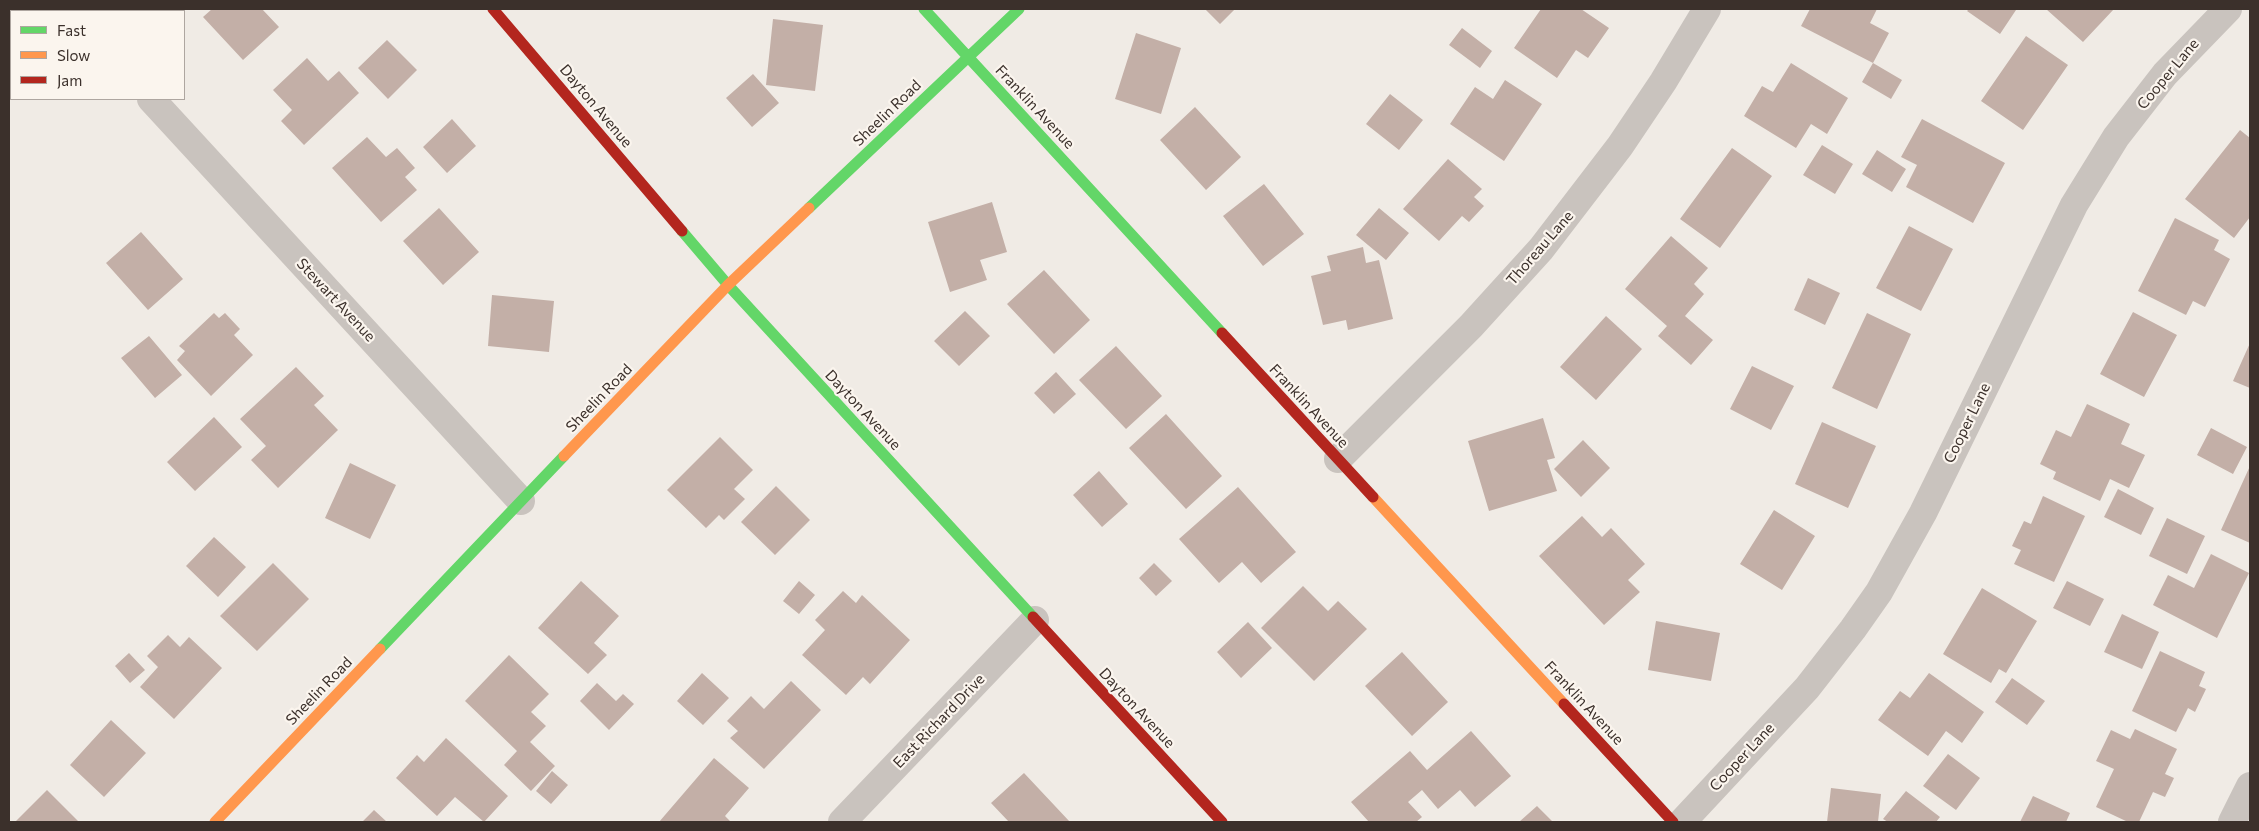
<!DOCTYPE html>
<html>
<head>
<meta charset="utf-8">
<style>
  body { margin:0 }
  #map { position:relative; width:2259px; height:831px; overflow:hidden; background:#f0ebe5; font-family:Commissioner,sans-serif }
  canvas { display:block }
  .frame { position:absolute; inset:0; border:10px solid #3b302b; pointer-events:none }
  .legend { position:absolute; left:10px; top:10px; width:175px; height:90px; box-sizing:border-box; background:#fbf5ee; border:1px solid #aea6a0; margin:0; padding:6px 9px; list-style:none; font-size:15px; color:#3b302b }
  .legend li { display:flex; align-items:center; gap:10px; height:25px }
  .legend b { width:25px; border:1px solid #aea6a0 }
</style>
</head>
<body>
<div id="map">
<canvas width="2259" height="831"></canvas>
<div class="frame"></div>
<ul class="legend">
<li><b style="height:6px;background:#63d668"></b>Fast</li>
<li><b style="height:6px;background:#ff974d"></b>Slow</li>
<li><b style="height:6px;background:#b3261e"></b>Jam</li>
</ul>
</div>
<script>
const context = document.querySelector('canvas').getContext('2d');
context.lineJoin = 'round';
function fill(path, color) { context.fillStyle = color; context.fill(path, 'evenodd'); }
const poly = rows => new Path2D(rows.map(r => 'M' + r).join(''));
function trace(path, color, width, dash) { context.strokeStyle = color; context.lineWidth = width; context.lineCap = dash ? 'butt' : 'round'; context.setLineDash(dash || []); context.stroke(path); }
function drawText(font, color, halo, rows, align = 'center') {
  context.font = font + ' Commissioner,sans-serif'; context.lineWidth = 4.5; context.setLineDash([]); context.textBaseline = 'middle'; context.strokeStyle = halo; context.fillStyle = color; for (const [text, x, y, turn = 0] of rows) {
    context.save(); context.translate(x, y); context.rotate((+turn || 0) * Math.PI / 180); context.textAlign = isNaN(turn) ? turn : align; if (halo) context.strokeText(text, 0, 0); context.fillText(text, 0, 0); context.restore();
  }
}
const building = poly([
  [212,9,262,9,279,27,243,60,203,17],
  [1205,9,1235,9,1220,24],
  [1541,9,1581,9,1609,28,1588,58,1576,50,1557,78,1514,48],
  [1810,9,1877,9,1870,23,1889,33,1873,63,1902,80,1891,99,1862,82,1873,63,1801,26],
  [1969,9,2014,9,2016,10,2000,34,1967,11],
  [2046,9,2114,9,2083,42],
  [773,19,823,25,815,91,766,85],
  [1462,28,1492,51,1480,68,1449,45],
  [1136,33,1181,48,1161,114,1115,99],
  [2026,36,2068,65,2023,130,1981,101],
  [387,40,417,70,388,99,358,68],
  [307,58,328,81,339,71,359,93,304,145,281,121,292,110,273,90],
  [1791,63,1848,98,1827,134,1811,124,1796,148,1744,116,1762,86,1773,92],
  [753,74,779,103,752,127,726,98],
  [1505,80,1542,104,1504,161,1450,124,1475,87,1493,99],
  [1390,94,1423,120,1399,150,1366,124],
  [1195,107,1241,157,1206,190,1160,140],
  [452,119,476,146,447,173,423,147],
  [1922,119,2005,163,1973,223,1906,187,1917,165,1901,157],
  [2240,130,2250,138,2250,217,2234,238,2185,199],
  [367,137,386,157,397,148,415,168,405,177,417,190,381,222,332,168],
  [1822,145,1853,164,1835,194,1803,175],
  [1732,148,1772,176,1720,248,1680,219],
  [1877,150,1906,169,1892,192,1862,174],
  [1448,159,1482,189,1474,197,1484,206,1469,222,1462,216,1439,241,1403,209],
  [1264,184,1304,234,1263,266,1223,216],
  [992,202,1007,252,980,260,987,280,950,292,928,222],
  [439,208,479,252,443,285,403,241],
  [1379,208,1409,233,1386,260,1356,235],
  [2175,218,2219,240,2214,250,2230,259,2205,307,2193,301,2186,315,2138,291],
  [1909,226,1953,249,1921,311,1876,288],
  [141,232,183,279,148,310,106,263],
  [1671,236,1708,268,1694,284,1704,294,1685,316,1713,340,1691,365,1658,336,1667,326,1625,289],
  [1363,247,1366,263,1379,260,1393,319,1348,330,1346,320,1323,325,1311,276,1331,271,1327,256],
  [1044,270,1090,320,1054,354,1007,304],
  [1808,278,1840,293,1825,325,1794,310],
  [492,295,554,301,549,352,488,346],
  [965,311,990,336,959,366,934,341],
  [2133,312,2177,335,2144,397,2100,374],
  [214,313,219,318,225,313,240,329,234,335,253,355,211,396,177,360,185,351,179,346],
  [1867,313,1911,334,1877,409,1832,388],
  [1606,316,1642,349,1596,400,1560,367],
  [149,336,182,375,155,398,121,358],
  [2250,343,2250,388,2233,381],
  [1116,346,1162,396,1126,429,1079,380],
  [1752,366,1794,386,1771,430,1730,409],
  [296,367,324,396,314,405,338,430,278,488,251,460,266,446,240,419],
  [1056,372,1076,394,1054,414,1034,393],
  [2087,404,2130,424,2121,444,2145,455,2129,488,2110,479,2100,501,2053,479,2056,472,2040,464,2056,430,2071,437],
  [1166,414,1222,476,1186,509,1129,448],
  [214,417,242,447,195,491,167,462],
  [1543,418,1555,458,1547,460,1557,491,1489,511,1468,441],
  [1822,422,1876,446,1848,508,1795,484],
  [2211,428,2247,447,2233,474,2197,455],
  [720,437,753,470,734,489,745,499,724,520,719,515,706,528,667,490],
  [1583,440,1610,468,1581,497,1554,469],
  [350,463,396,485,370,539,325,518],
  [2250,466,2250,543,2221,530],
  [1099,471,1128,504,1102,527,1073,495],
  [776,486,810,520,775,555,741,522],
  [1238,487,1296,552,1261,583,1242,562,1219,583,1179,539],
  [2118,489,2154,508,2141,535,2104,517],
  [2043,496,2085,516,2054,582,2014,564,2021,550,2012,546,2024,521,2031,524],
  [1774,510,1815,536,1782,590,1740,564],
  [1582,516,1602,537,1611,528,1645,564,1628,580,1640,592,1604,625,1539,556],
  [2167,518,2205,536,2187,574,2149,556],
  [214,537,246,567,218,597,186,566],
  [2211,554,2249,573,2217,638,2153,605,2168,575,2194,588],
  [273,563,309,599,257,651,220,616],
  [1154,563,1172,581,1156,596,1139,578],
  [581,581,619,616,594,643,607,655,588,674,538,628],
  [799,581,815,595,799,614,783,601],
  [2067,581,2104,599,2090,626,2053,608],
  [1303,586,1328,611,1338,601,1367,629,1314,681,1261,628],
  [1982,588,2037,621,2006,673,1999,669,1991,683,1943,654],
  [843,591,856,603,862,595,910,640,870,684,863,677,846,695,802,655,825,630,815,620],
  [2122,614,2159,632,2142,669,2104,652],
  [1656,621,1720,633,1711,681,1648,670],
  [1248,622,1272,648,1241,678,1217,652],
  [168,635,180,647,189,637,222,668,174,719,140,687,158,667,147,656],
  [2160,651,2205,672,2199,686,2206,689,2195,712,2188,708,2176,732,2132,711],
  [1402,652,1448,702,1412,736,1365,686],
  [129,653,145,670,130,683,115,666],
  [509,655,549,694,531,712,546,726,530,742,555,766,531,791,504,765,517,751,465,701],
  [702,673,729,698,703,725,677,701],
  [1929,673,1984,712,1962,743,1946,731,1928,756,1878,720,1900,691,1910,698],
  [2012,678,2045,701,2027,725,1995,702],
  [791,681,821,710,764,769,730,738,738,731,727,721,751,696,764,709],
  [597,683,616,701,623,694,634,704,609,730,580,701],
  [111,720,146,753,104,797,70,765],
  [2135,729,2177,749,2165,774,2174,778,2165,797,2153,792,2139,822,2128,822,2096,807,2114,769,2096,761,2111,730,2130,739],
  [1471,731,1511,776,1475,807,1460,790,1438,809,1422,790,1408,802,1422,817,1416,822,1369,822,1351,802,1410,751,1427,770],
  [446,738,508,796,484,822,455,797,437,816,396,778,417,755,424,762],
  [1948,754,1980,778,1956,810,1923,786],
  [714,758,749,788,725,816,731,822,659,822],
  [552,771,568,785,551,804,536,791],
  [1024,773,1070,822,1009,822,991,803],
  [1831,788,1881,794,1878,822,1827,822],
  [47,790,79,822,15,822],
  [1906,791,1940,817,1936,822,1888,822,1883,819],
  [2033,796,2070,813,2066,822,2020,822],
  [1537,806,1552,821,1519,822],
  [374,810,387,822,362,822]
]);
const street = poly([
  [69,9,71,11],
  [151,99,521,501],
  [1338,459,1471,326,1541,249,1620,146,1663,82,1707,9],
  [842,822,1035,620],
  [1682,822,1807,688,1853,629,1879,592,1923,513,2074,205,2116,137,2165,74,2228,9],
  [2232,822,2250,786]
]);
const fast = poly([
  [924,9,1222,333],
  [809,208,1019,9],
  [682,231,728,285,1033,617],
  [380,649,564,456]
]);
const slow = poly([
  [564,456,728,285,809,208],
  [1373,497,1564,704],
  [215,822,380,649]
]);
const jam = poly([
  [493,9,682,231],
  [1222,333,1373,497],
  [1033,617,1222,822],
  [1564,704,1673,822]
]);
const streetNames = [
  ["Cooper Lane",2168,74,-50],
  ["Dayton Avenue",596,106,50],
  ["Franklin Avenue",1035,107,47],
  ["Sheelin Road",887,113,-44],
  ["Thoreau Lane",1540,248,-49],
  ["Stewart Avenue",336,300,47],
  ["Sheelin Road",599,398,-46],
  ["Franklin Avenue",1309,406,47],
  ["Dayton Avenue",863,410,47],
  ["Cooper Lane",1967,423,-64],
  ["Sheelin Road",319,691,-46],
  ["Franklin Avenue",1584,703,47],
  ["Dayton Avenue",1137,708,47],
  ["East Richard Drive",939,721,-46],
  ["Cooper Lane",1742,757,-47]
];
fill(building, '#c3afa7');
trace(street, '#c9c3be', 28);
trace(fast, '#63d668', 11);
trace(slow, '#ff974d', 11);
trace(jam, '#b3261e', 11);
drawText('15px', '#3b302b', '#fbf5ee', streetNames);
</script>
</body>
</html>
